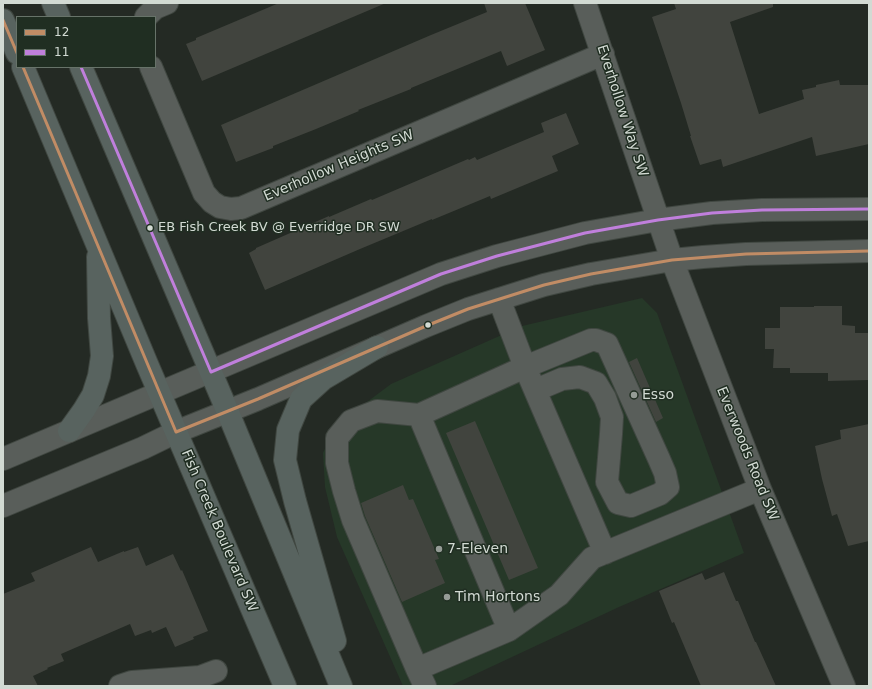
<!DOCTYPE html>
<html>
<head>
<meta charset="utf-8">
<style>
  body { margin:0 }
  #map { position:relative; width:872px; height:689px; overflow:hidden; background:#242a24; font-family:"DejaVu Sans",sans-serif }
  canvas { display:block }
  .frame { position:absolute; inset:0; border:4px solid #d2dad3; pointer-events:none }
  .legend { position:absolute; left:16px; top:16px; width:140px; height:52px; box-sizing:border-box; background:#202e22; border:1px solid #677369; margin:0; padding:5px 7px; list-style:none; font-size:12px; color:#d2dad3 }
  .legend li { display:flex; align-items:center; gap:8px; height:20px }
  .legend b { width:20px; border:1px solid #677369 }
</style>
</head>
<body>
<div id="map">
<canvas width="872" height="689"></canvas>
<div class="frame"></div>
<ul class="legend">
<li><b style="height:5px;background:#c18c65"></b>12</li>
<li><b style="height:5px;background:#c07fdc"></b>11</li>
</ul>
</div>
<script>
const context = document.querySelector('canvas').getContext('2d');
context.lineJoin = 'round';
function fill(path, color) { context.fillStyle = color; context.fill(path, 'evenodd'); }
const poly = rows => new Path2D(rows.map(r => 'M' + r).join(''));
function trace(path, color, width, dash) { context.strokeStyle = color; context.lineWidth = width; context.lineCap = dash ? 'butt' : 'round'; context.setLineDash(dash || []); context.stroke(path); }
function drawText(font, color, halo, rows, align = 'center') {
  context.font = font + ' "DejaVu Sans",sans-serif'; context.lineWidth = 3; context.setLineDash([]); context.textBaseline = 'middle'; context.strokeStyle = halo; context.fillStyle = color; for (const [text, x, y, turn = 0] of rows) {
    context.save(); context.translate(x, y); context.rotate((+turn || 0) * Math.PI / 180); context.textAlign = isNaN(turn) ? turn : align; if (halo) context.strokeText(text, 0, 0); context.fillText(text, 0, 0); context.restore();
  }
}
const built = poly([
  [642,298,657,313,744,553,619,607,450,686,403,686,337,537,325,487,323,453,335,426,391,384,522,326]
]);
const building = poly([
  [279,3,386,3,202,81,186,44,196,40,196,38],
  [484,3,525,3,545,50,507,66,501,51,411,88,411,89,358,110,359,111,316,129,273,146,273,148,236,162,221,125,431,35,487,12],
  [674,3,773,3,773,7,730,22,759,114,804,99,802,90,816,87,816,85,839,80,840,85,869,85,869,144,816,156,812,137,723,167,721,159,700,165,690,136,691,136,681,103,652,17,676,9],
  [566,113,579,144,552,156,558,171,491,199,490,196,432,220,432,219,360,249,265,290,249,253,256,249,256,248,329,216,329,217,371,199,372,200,468,159,469,160,475,157,477,160,544,132,541,123],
  [814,306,842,306,842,325,855,326,855,333,869,333,869,380,828,381,828,373,790,373,790,368,773,368,774,349,765,349,765,328,780,328,780,307,814,307],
  [637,358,663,418,656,422,629,362],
  [475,421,538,568,509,580,446,433],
  [869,424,869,541,848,546,837,514,832,516,822,479,815,446,841,439,840,430],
  [403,485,409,500,413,499,439,559,435,560,445,583,402,602,365,516,361,503],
  [91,547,98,562,124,551,124,552,138,547,146,566,173,554,181,571,182,570,208,631,193,637,194,639,175,647,166,627,152,633,151,630,135,636,130,624,61,654,64,661,47,668,48,669,33,676,38,686,3,686,3,594,35,581,31,573],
  [724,572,736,601,738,601,755,642,756,642,776,686,701,686,674,622,672,623,659,591,702,573,705,580]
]);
const minor = poly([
  [585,3,672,260,760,489,844,686],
  [146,17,155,8,167,3],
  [151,67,204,193,212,202,220,207,231,209,241,208,603,54],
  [499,299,525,367,591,340,596,340,607,344,659,459,665,473,668,487,660,494,631,506,618,503,607,482,611,434,612,417,605,398,596,383,580,377,562,379,536,390],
  [3,459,441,274,497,256,585,233,658,220,712,213,762,210,869,209],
  [3,506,143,448,176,432,258,399,426,326,468,309,544,285,591,274,672,260,703,257,746,254,869,251],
  [509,630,419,415,525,367,605,553],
  [417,669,353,520,344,491,337,463,337,438,351,421,377,411,419,415],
  [120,686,132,682,200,677,216,671],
  [425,686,417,669,509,630,559,595,592,558,760,489]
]);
const major = poly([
  [53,3,59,17],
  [3,20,17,53],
  [23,67,147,364,285,686],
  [81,67,227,410,341,686],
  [69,431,84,410,93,395,99,376,102,356,99,318,98,257],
  [335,641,295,501,285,460,288,430,301,399,323,379,377,347]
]);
const bus1 = poly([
  [3,20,17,53],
  [23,67,176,432,258,399,426,326,468,309,544,285,591,274,672,260,746,254,869,251]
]);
const bus2 = poly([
  [81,67,211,372,441,274,497,256,585,233,658,220,712,213,762,210,869,209]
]);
const markers = [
  [150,228,3.5,"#d2dad3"],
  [428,325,3.5,"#d2dad3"],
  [634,395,4,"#959c96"],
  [439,549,4,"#959c96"],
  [447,597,4,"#959c96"]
];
const busNames = [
  ["EB Fish Creek BV @ Everridge DR SW",158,228]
];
const streetNames = [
  ["Everhollow Way SW",622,111,72],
  ["Everhollow Heights SW",339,166,-23],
  ["Everwoods Road SW",747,454,68],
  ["Fish Creek Boulevard SW",219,531,67]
];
const poiNames = [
  ["Esso",642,395],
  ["7-Eleven",447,549],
  ["Tim Hortons",455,597]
];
fill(built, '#263828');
fill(building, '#41443e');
trace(minor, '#404741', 24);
trace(major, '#404741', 24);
trace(minor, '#595e5a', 22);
trace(major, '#58635f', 22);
trace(bus1, '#c18c65', 3);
trace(bus2, '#c07fdc', 3);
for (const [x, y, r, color] of markers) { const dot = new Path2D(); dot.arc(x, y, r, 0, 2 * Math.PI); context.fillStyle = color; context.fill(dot); trace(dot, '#202e22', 1.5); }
drawText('13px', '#d2dad3', '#202e22', busNames, 'left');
drawText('14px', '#d2dad3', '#202e22', streetNames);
drawText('14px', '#d2dad3', '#202e22', poiNames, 'left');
</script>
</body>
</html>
